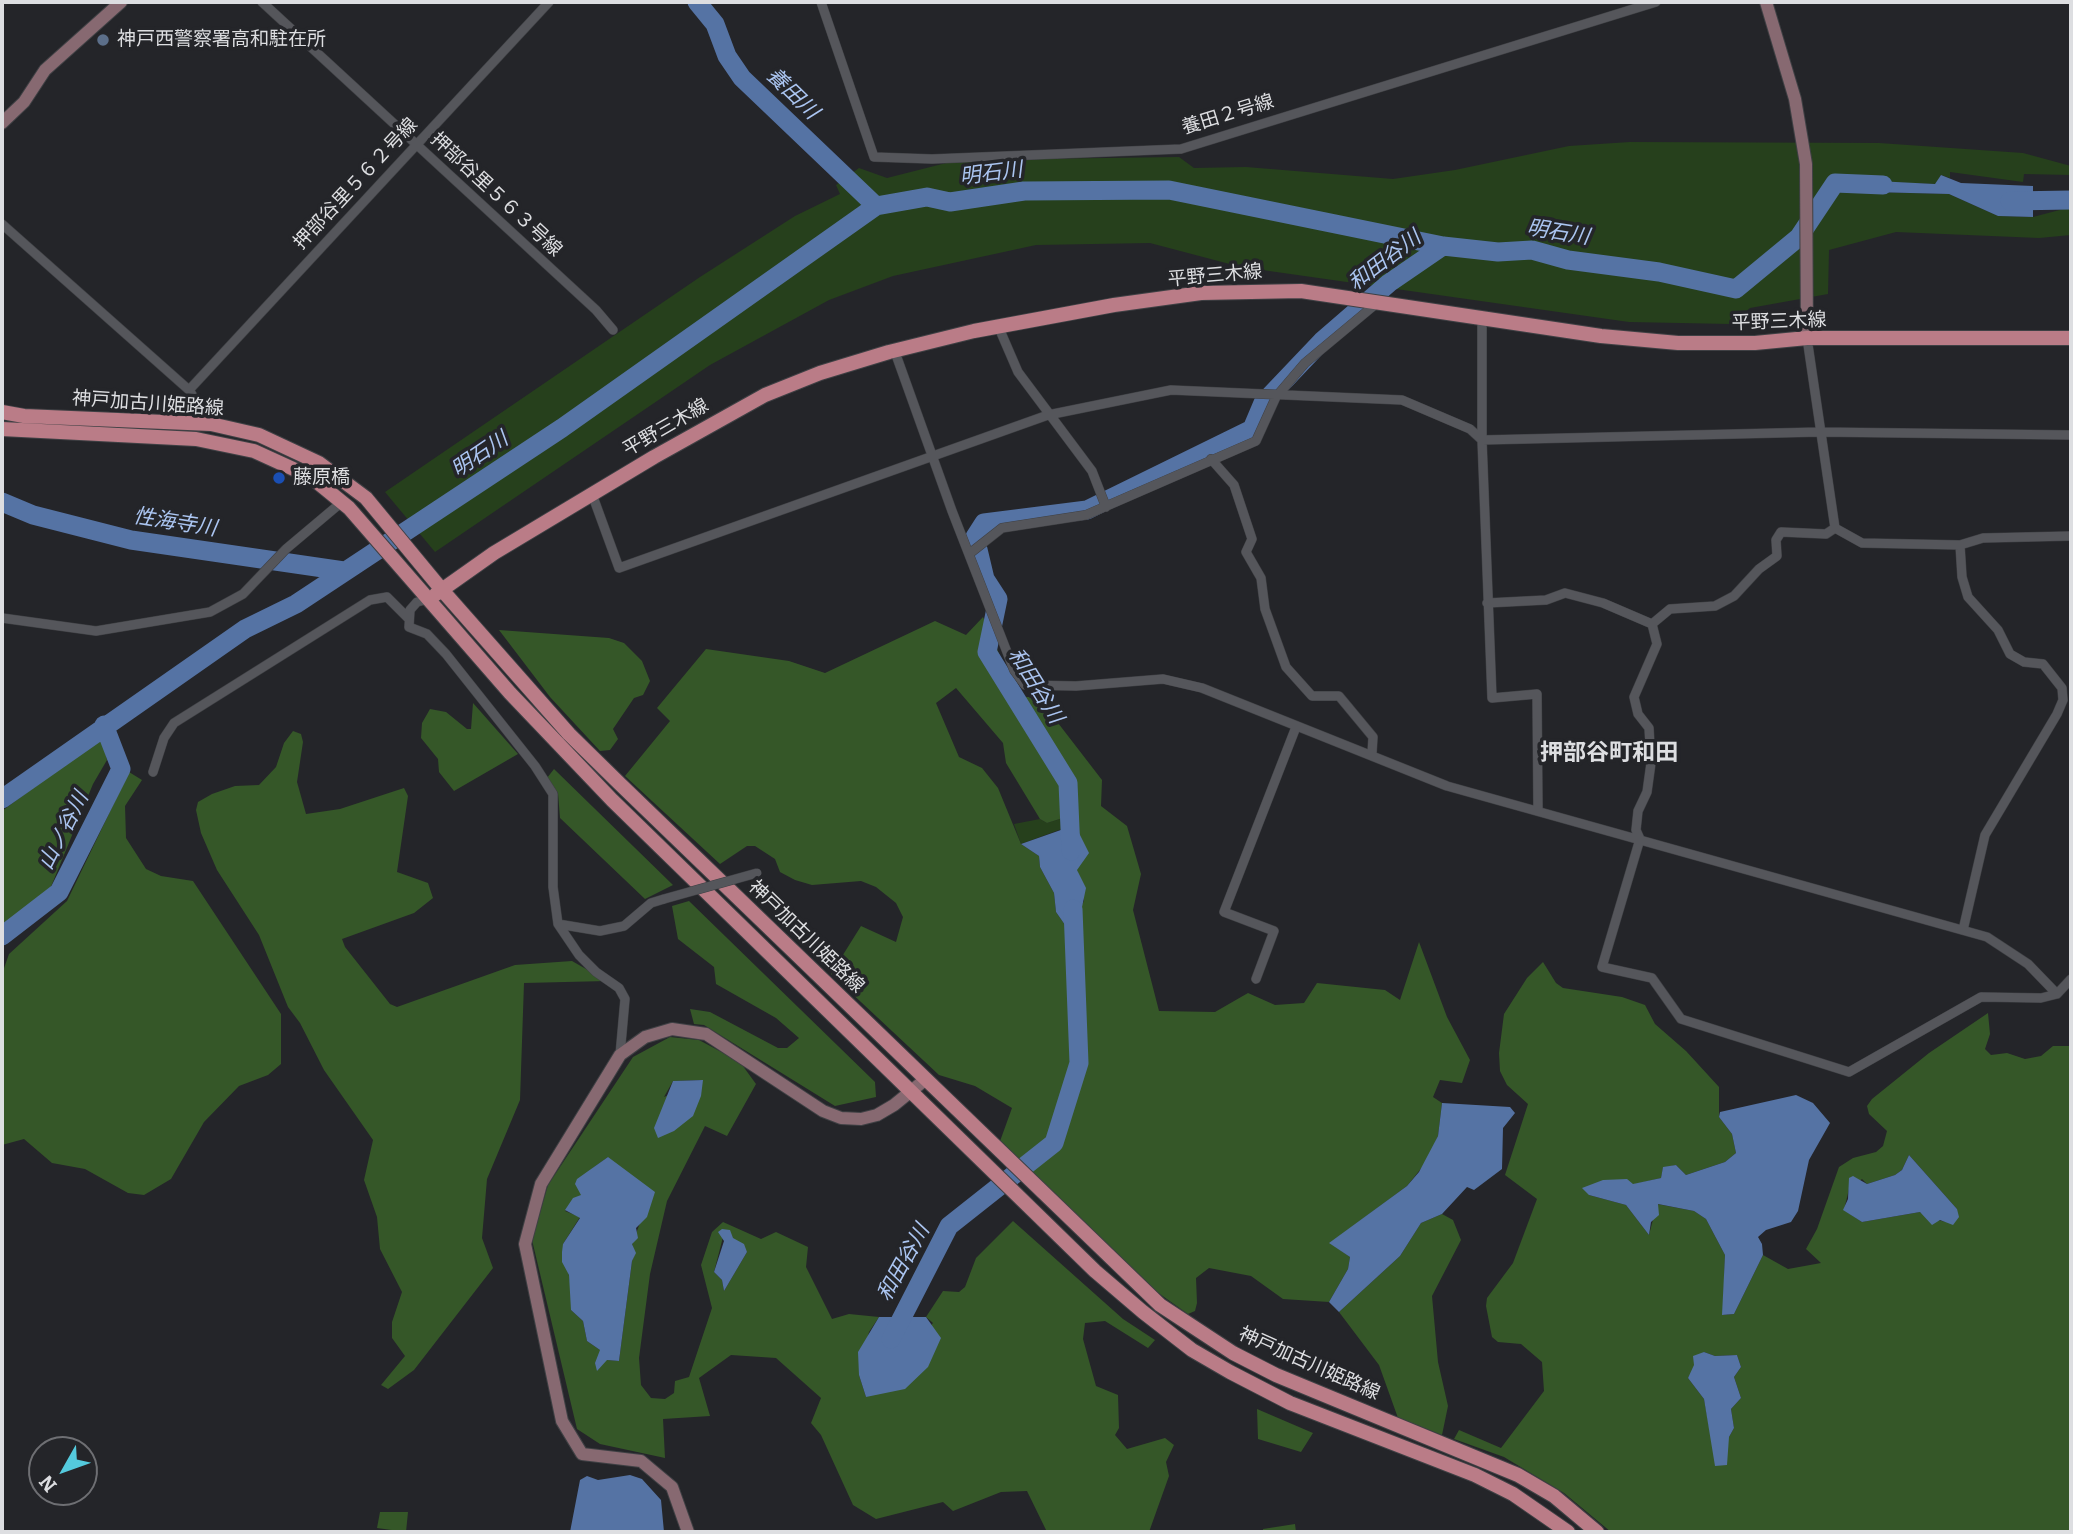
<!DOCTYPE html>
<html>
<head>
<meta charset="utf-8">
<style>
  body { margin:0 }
  #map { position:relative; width:2073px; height:1534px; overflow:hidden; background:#242529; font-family:Bitter,serif }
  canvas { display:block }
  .frame { position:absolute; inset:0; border:4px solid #dddee1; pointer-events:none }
  .north { position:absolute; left:28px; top:1436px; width:70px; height:70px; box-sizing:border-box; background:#242529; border:2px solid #6e6f73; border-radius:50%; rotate:230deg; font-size:19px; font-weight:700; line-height:28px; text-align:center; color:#dddee1 }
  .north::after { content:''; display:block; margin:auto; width:24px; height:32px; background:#54cadd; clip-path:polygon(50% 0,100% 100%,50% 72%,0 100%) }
</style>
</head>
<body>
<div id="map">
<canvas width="2073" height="1534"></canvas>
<div class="frame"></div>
<div class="north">N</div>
</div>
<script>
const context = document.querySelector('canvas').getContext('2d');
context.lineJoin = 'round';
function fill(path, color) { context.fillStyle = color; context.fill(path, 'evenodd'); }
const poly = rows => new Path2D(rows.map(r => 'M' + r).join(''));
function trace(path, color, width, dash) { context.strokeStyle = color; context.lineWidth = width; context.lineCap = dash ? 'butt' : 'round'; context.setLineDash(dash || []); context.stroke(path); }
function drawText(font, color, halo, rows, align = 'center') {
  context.font = font + ' Bitter,"Noto Sans JP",serif'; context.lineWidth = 7; context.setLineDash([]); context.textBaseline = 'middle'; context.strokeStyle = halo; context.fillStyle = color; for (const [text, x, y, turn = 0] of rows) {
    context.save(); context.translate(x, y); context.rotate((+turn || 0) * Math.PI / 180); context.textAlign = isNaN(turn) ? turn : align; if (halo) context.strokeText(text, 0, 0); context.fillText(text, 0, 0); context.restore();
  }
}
const green = poly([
  [1630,142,1879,143,2023,153,2071,166,2071,175,2024,174,2023,182,1950,172,1950,178,1941,175,1936,184,1857,181,1871,192,1949,194,1998,216,2033,217,2071,207,2071,235,2039,238,1896,232,1829,250,1828,294,1750,308,1731,324,1629,322,1241,267,1150,243,1036,245,893,276,829,300,710,365,435,552,385,492,700,277,795,216,840,194,836,185,859,168,887,178,958,160,1179,157,1194,168,1246,167,1393,179,1455,170,1569,146],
  [1066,817,1067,827,1021,844,1014,824,1040,819,1047,823]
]);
const forest = poly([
  [983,617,1018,697,1038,697,1102,780,1101,806,1127,826,1141,874,1133,910,1159,1011,1215,1012,1248,993,1275,1005,1304,1003,1317,983,1385,990,1400,1000,1419,942,1447,1017,1470,1060,1462,1083,1440,1080,1433,1097,1442,1103,1438,1136,1427,1161,1407,1186,1330,1243,1350,1257,1348,1269,1329,1302,1283,1299,1251,1276,1209,1268,1196,1278,1197,1303,1195,1311,1188,1314,1157,1292,999,1144,1012,1108,975,1086,939,1075,831,974,861,926,896,942,903,917,896,903,876,887,861,881,812,885,795,880,780,872,775,859,755,846,747,846,720,864,625,776,670,721,657,708,706,649,789,661,825,673,935,621,966,635],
  [956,688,1003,743,1006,763,1040,819,1047,823,1066,817,1067,827,1075,825,1077,870,1084,901,1080,908,1079,929,1072,935,1056,912,1054,893,1040,867,1039,856,1021,844,998,788,982,768,959,757,936,703],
  [499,630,609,638,624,643,642,661,650,681,643,695,634,698,613,729,618,739,610,750,600,751,550,697],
  [473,703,518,754,454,791,439,772,438,759,421,738,422,723,430,709,446,712,467,729,471,729],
  [293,731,301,734,303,742,297,782,306,814,340,809,404,788,408,796,397,872,428,883,433,898,414,913,342,939,345,947,390,1004,397,1007,515,965,572,961,607,981,524,983,520,1100,487,1179,482,1238,493,1268,414,1370,388,1389,381,1385,405,1356,392,1338,392,1322,402,1292,380,1249,377,1217,364,1180,373,1140,324,1070,300,1023,288,1007,259,935,217,870,201,833,196,810,198,802,212,794,235,786,259,785,276,767,284,743],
  [102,737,107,760,93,784,48,894,2,926,2,811],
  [554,769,673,885,645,899,560,818,558,793,547,778],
  [129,772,142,780,125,806,126,838,146,869,161,876,193,881,281,1014,281,1064,268,1075,239,1086,204,1122,171,1179,144,1195,128,1193,85,1169,52,1163,24,1139,2,1145,2,974,9,954,67,901],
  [689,901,875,1082,876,1097,835,1106,704,1025,694,1024,690,1009,710,1012,778,1048,787,1048,799,1038,776,1018,716,984,714,967,678,939,672,906],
  [1543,962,1556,983,1563,988,1622,997,1645,1005,1655,1024,1686,1051,1719,1087,1719,1117,1732,1134,1736,1153,1725,1162,1686,1175,1676,1165,1663,1168,1661,1178,1589,1195,1626,1205,1649,1235,1657,1204,1694,1211,1706,1219,1725,1255,1723,1315,1734,1314,1763,1255,1788,1269,1821,1263,1806,1249,1817,1229,1839,1167,1853,1158,1876,1152,1883,1146,1887,1131,1869,1114,1867,1106,1872,1099,1929,1053,1988,1013,1990,1034,1985,1049,1991,1055,2007,1053,2025,1059,2041,1056,2053,1046,2071,1046,2071,1532,1611,1532,1564,1493,1504,1457,1454,1439,1459,1430,1501,1448,1544,1391,1542,1362,1521,1344,1498,1342,1492,1337,1486,1306,1487,1298,1513,1263,1537,1199,1505,1175,1528,1104,1507,1085,1500,1071,1499,1053,1504,1014,1527,978],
  [1909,1155,1957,1209,1946,1222,1929,1218,1920,1212,1862,1222,1844,1210,1849,1189,1862,1179,1867,1184,1895,1175,1902,1170],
  [1704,1352,1715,1356,1737,1355,1741,1367,1734,1377,1741,1398,1731,1409,1734,1428,1729,1437,1710,1431,1704,1399,1688,1378],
  [670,1037,699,1040,740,1062,756,1084,727,1136,705,1126,667,1201,650,1274,639,1358,641,1385,651,1398,665,1399,674,1393,675,1381,689,1377,712,1308,701,1265,712,1232,723,1222,761,1239,776,1232,808,1247,806,1267,832,1319,849,1314,879,1317,869,1332,859,1375,866,1397,933,1323,926,1317,943,1291,959,1292,965,1287,976,1258,1013,1221,1123,1319,1155,1340,1148,1348,1105,1321,1085,1323,1083,1339,1096,1386,1118,1395,1119,1428,1115,1435,1127,1449,1165,1438,1174,1445,1166,1462,1169,1476,1149,1532,1047,1532,1027,1491,1001,1492,953,1511,943,1502,876,1519,853,1505,821,1435,811,1423,821,1398,776,1358,731,1355,699,1378,710,1416,663,1419,665,1458,600,1444,577,1429,532,1240,548,1185,633,1057],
  [702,1080,664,1097,673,1081],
  [608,1157,640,1223,632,1244,635,1253,632,1261,619,1361,607,1360,600,1350,587,1341,583,1321,571,1310,572,1292,563,1244,580,1217,565,1211,582,1195,593,1168],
  [723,1237,747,1252,724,1291,722,1280,714,1272],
  [1442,1214,1453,1220,1461,1240,1432,1296,1438,1362,1448,1406,1442,1435,1398,1418,1379,1365,1339,1312,1400,1256,1421,1223],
  [1257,1409,1313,1433,1301,1452,1258,1439],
  [380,1512,408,1512,406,1532,377,1528],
  [1295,1524,1296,1532,1263,1532,1263,1529]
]);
const water = poly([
  [1941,175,1961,183,2033,186,2033,217,1998,216,1949,194,1871,192,1857,189,1857,180,1935,184],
  [1075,825,1089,853,1077,870,1086,888,1076,936,1072,935,1056,912,1054,893,1040,867,1039,856,1021,844],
  [703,1080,701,1096,693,1116,674,1131,658,1138,654,1128,673,1081],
  [1796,1095,1813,1103,1830,1123,1809,1160,1798,1211,1791,1222,1766,1230,1758,1237,1762,1244,1763,1255,1734,1314,1722,1315,1725,1255,1706,1219,1694,1211,1658,1204,1659,1215,1651,1222,1649,1235,1626,1205,1589,1195,1582,1188,1603,1180,1627,1179,1633,1184,1661,1178,1663,1167,1676,1165,1686,1175,1725,1162,1736,1153,1732,1134,1719,1117,1720,1112],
  [1442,1103,1510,1107,1515,1113,1503,1128,1502,1169,1474,1190,1467,1187,1442,1214,1421,1223,1400,1256,1339,1312,1329,1302,1348,1269,1350,1257,1329,1243,1407,1186,1419,1172,1438,1136],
  [1909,1155,1957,1209,1959,1217,1953,1225,1940,1220,1932,1225,1920,1212,1862,1222,1843,1210,1848,1199,1849,1178,1853,1176,1867,1184,1895,1175,1902,1170],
  [608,1157,655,1192,647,1217,636,1228,638,1238,632,1244,636,1253,632,1261,619,1361,607,1360,597,1371,595,1363,600,1350,587,1341,583,1321,571,1310,569,1275,562,1262,562,1252,563,1244,580,1218,565,1210,573,1198,581,1195,575,1184,577,1179],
  [722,1229,730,1230,733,1238,744,1244,747,1252,724,1291,722,1280,714,1272,724,1241,718,1232],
  [879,1317,926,1317,941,1338,928,1367,905,1389,866,1397,859,1375,858,1352],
  [1704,1352,1715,1356,1737,1355,1741,1367,1734,1377,1741,1398,1731,1409,1734,1428,1729,1437,1727,1465,1715,1466,1704,1399,1688,1378,1694,1365,1693,1356],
  [587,1476,598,1480,630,1475,642,1479,661,1500,664,1532,570,1532,580,1480]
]);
const river = poly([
  [697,2,715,24,727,56,742,78,876,206],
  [2010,201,2071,200],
  [2,502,33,515,131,540,344,571],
  [2,799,245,629,296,604,562,428,876,206,927,197,950,202,1024,191,1169,190,1443,246,1498,252,1532,250,1568,260,1659,272,1736,289,1799,237,1835,183,1883,185],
  [1071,851,1068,783,987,652,998,599,985,579,975,537,984,523,1087,510,1252,429,1263,403,1322,341,1389,283,1443,246],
  [2,936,59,892,121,769,104,725],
  [891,1339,949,1226,1054,1143,1079,1063,1073,909]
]);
const street = poly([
  [262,2,596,310,613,330],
  [821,2,874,157,932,159,1181,149,1656,2],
  [2,224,189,390,211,424],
  [1482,317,1482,440,1492,698,1537,694,1538,809],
  [999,328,1018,372,1092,471,1106,507],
  [1807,338,1835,528],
  [895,352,952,511,1014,670,1025,685,1076,686,1163,679,1202,688,1447,786,1987,937,2028,964,2057,994],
  [189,390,549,2],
  [1211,459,1234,485,1252,539,1246,552,1261,578,1265,609,1286,667,1312,696,1339,696,1373,737,1372,753],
  [592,494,619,568,1048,415,1171,390,1402,400,1470,429,1482,440,1819,432,2071,435],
  [1835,528,1862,543,1960,545,1983,538,2071,536],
  [1960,545,1962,577,1968,597,1998,630,2010,654,2024,662,2043,664,2062,688,2063,700,2057,714,1985,835,1963,930],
  [969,554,1002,528,1086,515,1256,441,1276,397,1305,363,1377,303],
  [429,599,417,602,410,610,409,627,427,634,446,654,535,766,553,794,553,887,558,924,579,955,596,972,619,988,625,999,620,1055],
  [1487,603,1546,600,1565,593,1603,603,1652,624],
  [2,618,96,631,210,612,243,594,286,549,343,501],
  [1652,624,1657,644,1634,697,1638,714,1649,728,1651,763,1647,792,1638,811,1636,830,1640,839,1602,967,1652,978,1681,1019,1849,1072,1981,997,2041,998,2057,994,2071,979],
  [1652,624,1670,609,1715,606,1734,596,1759,569,1777,556,1776,540,1781,532,1826,534,1835,528],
  [153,772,164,738,174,723,370,600,387,597,408,618],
  [558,924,600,931,624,926,651,903,664,899],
  [1256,979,1274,931,1224,912,1296,727]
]);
const secondary = poly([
  [1766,2,1795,99,1806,164,1807,338],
  [2,123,24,102,45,70,121,2],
  [688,1532,672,1487,641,1461,582,1454,562,1421,525,1244,541,1184,620,1055,645,1037,672,1029,706,1034,823,1111,841,1118,861,1119,877,1115,894,1105,926,1079]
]);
const primary = poly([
  [2,412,24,416,211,424,259,435,319,463,366,498,442,590,569,734,620,784,1160,1305,1233,1353,1276,1375,1518,1475,1554,1496,1597,1532],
  [2,429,196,439,254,451,311,477,349,508,510,693,612,800,1095,1271,1143,1312,1192,1350,1230,1372,1290,1403,1475,1475,1513,1494,1568,1532],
  [436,594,494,553,654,457,765,395,820,373,889,352,974,331,1114,305,1201,293,1301,291,1601,336,1678,343,1755,343,1807,338,2071,338]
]);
const streetBridge = poly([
  [664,899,757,873]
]);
const markers = [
  [103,40,7,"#5c6f8a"],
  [279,478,7,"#1a4fb4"]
];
const poiNames = [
  ["神戸西警察署高和駐在所",117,40],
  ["藤原橋",293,478]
];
const streetNames = [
  ["養田２号線",1228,115,-17],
  ["押部谷里５６２号線",356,184,-47],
  ["押部谷里５６３号線",496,195,43],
  ["平野三木線",1215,276,-5],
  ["平野三木線",1779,322,-2],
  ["神戸加古川姫路線",148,404,4],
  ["平野三木線",666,428,-30],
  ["神戸加古川姫路線",806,937,44],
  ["神戸加古川姫路線",1309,1364,24]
];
const waterNames = [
  ["養田川",792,94,44],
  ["明石川",991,174,-7],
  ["明石川",1558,233,9],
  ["和田谷川",1385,261,-37],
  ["明石川",480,455,-34],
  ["性海寺川",175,523,9],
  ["和田谷川",1035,686,58],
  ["山ノ谷川",64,831,-63],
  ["和田谷川",904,1263,-61]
];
const quarterNames = [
  ["押部谷町和田",1609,754]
];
fill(green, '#26401c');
fill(forest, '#355728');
fill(water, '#5573a4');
trace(river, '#5573a4', 19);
trace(street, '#3f4044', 10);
trace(secondary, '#3f4044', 14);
trace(primary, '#3f4044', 16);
trace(street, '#55565b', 9);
trace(secondary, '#876971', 12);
trace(primary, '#ba7c87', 14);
trace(streetBridge, '#3f4044', 10, []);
trace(streetBridge, '#55565b', 9);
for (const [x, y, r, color] of markers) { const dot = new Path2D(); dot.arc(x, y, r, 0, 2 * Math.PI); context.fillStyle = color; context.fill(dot); trace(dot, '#242529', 2.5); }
drawText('19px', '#dddee1', '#242529', poiNames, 'left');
drawText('19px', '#dddee1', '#242529', streetNames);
drawText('italic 21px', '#abc5f1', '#242529', waterNames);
drawText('bold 23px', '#dddee1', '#242529', quarterNames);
</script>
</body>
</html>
